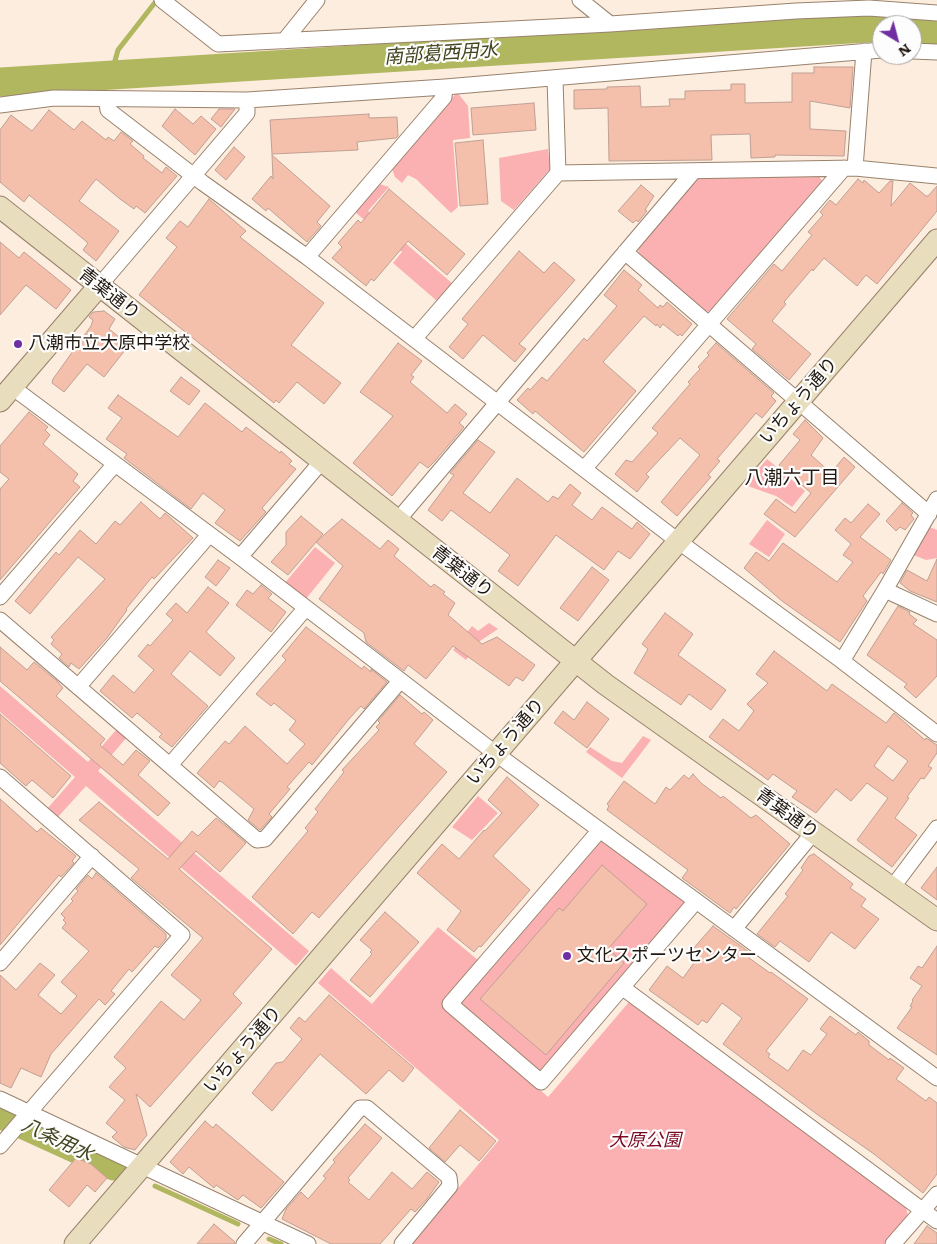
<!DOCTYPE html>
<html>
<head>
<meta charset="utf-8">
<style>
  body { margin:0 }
  #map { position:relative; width:937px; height:1244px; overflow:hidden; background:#fcedde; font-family:Literata,serif }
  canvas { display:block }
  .north { position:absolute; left:872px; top:15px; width:50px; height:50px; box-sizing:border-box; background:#fdfdfd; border:1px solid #a5a19e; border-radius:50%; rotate:143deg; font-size:14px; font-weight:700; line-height:20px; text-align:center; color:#20170f }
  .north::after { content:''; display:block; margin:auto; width:18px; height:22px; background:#702ea3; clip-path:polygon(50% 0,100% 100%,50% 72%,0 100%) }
</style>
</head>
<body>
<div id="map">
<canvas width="937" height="1244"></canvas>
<div class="north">N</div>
</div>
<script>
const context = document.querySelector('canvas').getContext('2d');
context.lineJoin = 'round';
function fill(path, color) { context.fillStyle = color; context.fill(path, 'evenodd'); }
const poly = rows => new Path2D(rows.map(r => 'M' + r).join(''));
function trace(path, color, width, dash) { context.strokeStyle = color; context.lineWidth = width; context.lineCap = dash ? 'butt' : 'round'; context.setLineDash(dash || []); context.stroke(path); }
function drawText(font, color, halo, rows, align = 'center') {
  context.font = font + ' Literata,"Noto Sans JP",serif'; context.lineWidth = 4.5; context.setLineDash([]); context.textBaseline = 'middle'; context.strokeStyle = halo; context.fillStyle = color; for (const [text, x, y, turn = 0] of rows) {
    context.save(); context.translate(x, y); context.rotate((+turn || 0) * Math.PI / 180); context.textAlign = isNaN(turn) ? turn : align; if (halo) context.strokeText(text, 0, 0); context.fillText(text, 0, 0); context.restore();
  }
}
const green = poly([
  [457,92,468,106,470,138,453,140,458,207,451,213,416,179,408,175,402,183,395,177,392,169],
  [548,149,550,169,514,210,501,201,499,158],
  [818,175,823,182,713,311,704,312,639,256,638,248,699,177],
  [379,184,389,187,368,211,453,284,437,301,393,263,402,252,355,212],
  [767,459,805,491,792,507,776,496,745,485],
  [767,520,785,534,769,557,749,544],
  [927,526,937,530,937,558,926,560,911,554],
  [315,547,335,563,305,600,284,584],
  [489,623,498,629,480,641,466,660,453,650,472,626,478,631],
  [0,686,88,762,117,729,127,737,98,771,309,951,296,966,86,786,57,818,47,809,75,777,0,712],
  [643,736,651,740,622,778,586,752,590,747,612,761,622,763],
  [478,796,498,813,472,840,452,827],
  [602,840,686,903,532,1083,548,1097,629,1002,906,1207,908,1216,884,1244,411,1244,499,1140,318,983,331,968,372,1004,438,927,490,970]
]);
const stream = poly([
  [111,75,118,50,157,0],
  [155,1186,238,1224],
  [269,1239,281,1244]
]);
const river = poly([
  [912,31,937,36],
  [0,82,882,27],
  [0,1114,114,1166]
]);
const building = poly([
  [814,67,853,67,850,108,810,101,810,129,846,131,844,156,775,155,775,157,751,158,750,134,711,135,712,160,609,161,608,108,574,109,574,90,607,89,607,87,640,86,641,107,670,106,669,99,685,99,685,91,731,90,731,84,745,84,745,103,792,102,792,73,814,73,814,67],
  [534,103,536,130,473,135,471,108,534,103],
  [175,109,193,124,201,116,216,129,195,155,162,126,175,109],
  [219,109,235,109,221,127,211,119,219,109],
  [49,110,74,130,82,121,106,140,108,137,114,141,121,132,133,141,130,144,144,156,143,158,162,173,166,167,177,176,145,213,136,206,134,209,120,199,96,179,79,201,119,231,96,261,83,250,88,243,69,227,29,195,24,202,0,182,0,130,11,115,32,131,49,110],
  [369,114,369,118,397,117,398,136,396,138,357,142,358,150,272,154,270,120,369,114],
  [483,140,488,204,460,206,455,143,483,140],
  [234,147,245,157,226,180,215,170,234,147],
  [272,155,330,206,317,222,321,226,307,242,268,208,266,211,252,199,271,176,273,179,272,155],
  [858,179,863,183,864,180,879,193,890,181,893,181,891,206,910,183,926,196,928,196,937,186,937,211,877,284,866,275,857,286,824,258,813,271,812,269,784,302,786,304,772,321,811,354,789,380,752,349,756,344,727,319,774,264,782,271,812,235,808,232,823,215,820,212,830,200,836,205,858,179],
  [641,185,654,196,645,210,647,211,638,222,636,220,633,223,618,211,641,185],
  [389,189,465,254,447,275,408,241,374,281,371,279,366,286,332,258,342,247,338,243,358,220,361,223,389,189],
  [209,199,246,231,240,237,324,303,291,345,341,383,324,404,297,382,279,403,276,400,274,403,139,295,177,247,166,238,180,221,188,227,209,199],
  [0,242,19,258,24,252,71,290,56,309,26,285,0,315,0,242],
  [519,251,544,273,554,262,575,280,519,344,526,349,515,362,483,335,463,359,449,347,468,324,462,319,519,251],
  [624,270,642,285,638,290,658,308,660,305,663,307,667,302,692,324,682,336,680,334,678,336,663,324,660,328,657,324,656,326,644,316,603,362,636,391,584,452,535,411,533,414,517,400,528,388,530,390,542,377,547,381,584,338,587,341,617,306,604,295,624,270],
  [104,311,115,319,109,329,129,345,104,377,87,364,64,392,52,383,53,379,91,326,93,320,89,317,93,312,104,311],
  [398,343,422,361,411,375,414,377,410,382,447,413,455,404,467,414,459,423,464,427,435,461,428,468,420,462,392,496,353,463,393,416,360,392,398,343],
  [716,343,774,393,771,396,776,401,762,418,756,413,717,459,720,461,708,475,711,477,677,516,661,502,700,455,680,438,646,474,649,477,637,492,615,474,626,460,632,462,658,433,652,428,690,384,688,382,700,369,698,367,709,355,707,353,716,343],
  [181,377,200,391,189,405,170,391,181,377],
  [118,395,178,437,205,403,242,432,246,427,280,453,281,451,292,461,289,464,296,469,262,508,266,512,240,541,215,523,225,510,203,493,191,509,124,458,127,454,106,439,122,418,108,408,118,395],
  [29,412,48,427,45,430,50,435,43,444,78,474,73,481,80,487,0,580,0,489,9,479,0,472,0,446,29,412],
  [805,420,823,438,811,455,831,473,844,457,855,467,795,537,764,514,776,499,795,513,811,493,779,465,800,440,793,434,805,420],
  [478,440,495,452,463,493,490,513,517,478,548,502,553,496,558,499,570,484,581,493,572,505,592,520,602,507,632,529,637,522,650,534,630,559,618,551,604,570,556,535,518,586,498,571,510,555,451,510,442,521,428,510,454,475,450,473,478,440],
  [141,502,160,519,165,513,193,538,154,579,152,577,126,609,127,610,107,638,79,669,71,663,69,667,59,658,62,654,51,644,54,640,51,637,105,579,78,557,30,614,15,601,56,552,59,555,80,530,96,544,115,521,120,525,141,502],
  [902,503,913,513,911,515,914,519,905,530,900,527,896,531,886,521,902,503],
  [868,504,880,514,860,537,891,560,883,574,881,572,863,596,867,601,840,642,782,601,744,568,756,552,769,561,783,543,837,582,853,562,843,555,851,544,835,530,845,518,851,523,868,504],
  [301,516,323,534,288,575,271,562,286,545,286,532,301,516],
  [342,519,380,549,388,540,399,549,394,556,431,587,434,584,445,592,443,594,455,603,448,615,482,644,497,637,535,665,523,681,516,677,509,686,453,646,426,679,408,665,404,671,366,642,364,633,319,599,343,566,316,542,342,519],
  [937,559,937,602,910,591,900,583,907,570,927,581,937,559],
  [218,560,230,568,216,586,205,577,218,560],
  [592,567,609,580,578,621,560,608,592,567],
  [261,585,272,594,268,598,286,612,271,632,236,605,247,590,253,594,261,585],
  [208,587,229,603,206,632,235,658,220,676,190,651,171,674,208,706,172,747,159,737,162,734,137,713,132,718,100,691,113,675,134,693,154,670,138,656,148,644,150,646,173,620,166,614,176,603,187,613,208,587],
  [898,606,910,612,909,614,917,620,913,624,937,640,937,676,916,698,904,687,907,684,867,655,898,606],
  [665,613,693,634,678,655,726,690,711,710,689,694,681,705,634,673,648,649,642,644,665,613],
  [306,627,362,669,364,666,371,672,371,669,387,682,364,709,361,706,349,719,312,765,309,762,287,787,290,789,269,814,272,817,260,830,248,820,254,809,222,782,219,781,214,788,197,773,225,741,229,744,245,726,287,764,305,744,289,730,296,721,274,703,271,706,256,694,286,660,282,656,306,627],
  [0,647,27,670,34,662,57,681,63,688,56,696,105,739,100,745,123,765,136,750,150,761,138,775,170,803,158,816,0,681,0,647],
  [774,651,827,691,832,684,886,723,894,713,925,740,926,738,937,745,937,753,928,766,932,768,924,779,921,778,907,797,909,798,895,818,917,835,892,867,857,840,888,798,867,783,851,801,836,789,816,813,792,797,797,791,773,774,768,780,709,737,723,719,739,731,754,711,747,704,768,683,756,674,774,651],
  [888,746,908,761,893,781,874,766,888,746],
  [400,695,422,714,424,712,433,720,414,744,447,772,319,918,312,912,293,934,252,897,308,831,305,828,318,812,315,809,344,772,342,770,379,730,376,727,380,723,378,721,400,695],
  [587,702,609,719,587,748,554,723,563,711,574,720,587,702],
  [0,714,71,776,53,798,32,780,26,786,0,763,0,714],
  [693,774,701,783,721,798,723,796,751,818,756,815,790,844,736,909,734,907,730,913,682,878,688,870,607,810,609,806,607,804,624,781,655,804,666,787,670,790,684,775,689,779,693,774],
  [507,777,539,805,493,856,530,890,481,947,479,946,474,952,447,930,461,911,417,873,442,844,459,859,484,830,485,831,502,813,488,800,507,777],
  [0,799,37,832,41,828,76,856,72,861,74,863,61,877,59,875,0,945,0,799],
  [99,802,168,859,192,831,198,836,216,818,231,830,246,843,220,872,196,851,179,869,272,949,233,994,242,1003,150,1107,136,1094,147,1135,135,1150,124,1147,112,1137,117,1132,106,1123,125,1100,109,1087,126,1068,114,1057,161,1001,184,1020,201,1000,171,975,203,938,131,878,139,869,79,820,99,802],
  [814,854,853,884,850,888,866,899,861,906,879,919,855,949,831,932,809,962,780,941,775,947,757,934,788,896,785,894,803,870,801,868,809,856,814,854],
  [602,865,647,904,608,949,624,963,546,1055,480,999,559,908,563,911,602,865],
  [937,867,937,900,921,888,937,867],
  [96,873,166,934,166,939,158,948,155,946,132,972,129,969,111,991,115,994,105,1005,99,999,51,1054,41,1077,21,1068,11,1088,0,1083,0,975,16,990,40,963,55,975,38,995,61,1014,77,996,61,982,89,951,62,928,66,923,63,920,65,918,61,914,73,901,71,899,78,891,76,889,88,875,92,879,96,873],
  [385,912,419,942,370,997,350,980,372,954,370,952,372,950,360,940,385,912],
  [713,926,752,954,749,958,770,973,771,972,808,999,766,1051,770,1054,768,1057,788,1071,803,1050,811,1055,827,1034,820,1029,830,1016,856,1035,858,1032,869,1041,869,1045,889,1060,890,1058,904,1068,896,1079,926,1101,929,1097,937,1103,937,1174,923,1193,874,1154,818,1115,723,1044,742,1018,722,1003,707,1023,702,1020,698,1025,649,990,667,966,683,978,699,956,692,950,713,926],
  [937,946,937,1055,897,1028,912,1007,910,1006,913,1001,912,1000,922,986,910,978,918,966,922,968,937,946],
  [329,995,414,1068,403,1082,389,1070,366,1094,320,1054,272,1111,252,1093,276,1063,283,1062,302,1039,290,1028,299,1017,305,1022,329,995],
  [460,1110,496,1141,479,1161,460,1145,445,1162,429,1148,460,1110],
  [205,1121,213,1128,216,1124,284,1182,261,1208,243,1195,238,1200,216,1185,214,1188,189,1167,183,1174,170,1162,205,1121],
  [365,1124,382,1138,348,1178,350,1180,348,1182,369,1200,392,1172,412,1189,427,1172,439,1182,427,1199,415,1212,411,1209,380,1244,331,1244,282,1219,286,1209,301,1192,308,1199,326,1178,323,1176,335,1162,333,1160,365,1124],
  [76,1158,91,1164,107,1178,95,1192,87,1185,69,1207,49,1190,76,1158],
  [214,1224,235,1242,235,1244,197,1244,214,1224],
  [927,1226,937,1233,937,1244,914,1244,927,1226]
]);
const street = poly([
  [162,0,218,44,610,24,796,11,869,8,937,13],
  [580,0,610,24],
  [284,41,317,0],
  [912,51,937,52],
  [555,79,558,173,855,168,937,176],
  [106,99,108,110,203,183,307,257,678,541,842,661,937,734],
  [0,105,54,98,247,100,445,87,882,50],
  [855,168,864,51],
  [625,252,929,514],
  [307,257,444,97,445,87],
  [99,286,247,113,247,100],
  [414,339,558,173],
  [12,387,240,557,495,753,937,1078],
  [584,469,844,168],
  [397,521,694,171],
  [240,557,322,461],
  [885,590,937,614],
  [0,597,115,464],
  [0,620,257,840,265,839,400,681],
  [842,661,885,590,937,499],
  [78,687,209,535],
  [170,765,305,609],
  [0,777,182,935,0,1146],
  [600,830,450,1004,541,1082,696,901],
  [892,888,937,828],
  [734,929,813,833],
  [0,963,92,856],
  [623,988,937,1221],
  [0,1099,308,1244],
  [244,1244,360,1108,367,1108,449,1177,450,1186,402,1244],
  [893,1244,937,1194]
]);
const secondary = poly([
  [0,207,605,684,937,920],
  [0,401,99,286],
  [75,1244,937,240]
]);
const markers = [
  [18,344,5,"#702ea3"],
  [567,956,5,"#702ea3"]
];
const streetNames = [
  ["青葉通り",109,294,38],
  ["いちょう通り",799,401,-49],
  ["青葉通り",462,572,38],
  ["いちょう通り",506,742,-49],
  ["青葉通り",787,814,36],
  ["いちょう通り",243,1050,-49]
];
const poiNames = [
  ["八潮市立大原中学校",28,344],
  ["文化スポーツセンター",577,956]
];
const parkNames = [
  ["大原公園",645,1141]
];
const waterNames = [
  ["南部葛西用水",441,54,-4],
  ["八条用水",57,1140,25]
];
const neighbourhoodNames = [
  ["八潮六丁目",792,478]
];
fill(green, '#fbb0b2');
trace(stream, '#b0b75f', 5);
trace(river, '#b0b75f', 29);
fill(building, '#f4bfab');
trace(building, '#c0a094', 1);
trace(street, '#99826d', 17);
trace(secondary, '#99826d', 23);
trace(street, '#fff', 15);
trace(secondary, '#e8ddbd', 21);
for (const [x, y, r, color] of markers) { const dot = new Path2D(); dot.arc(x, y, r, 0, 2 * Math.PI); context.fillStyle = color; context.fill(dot); trace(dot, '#fdfdfd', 2); }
drawText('18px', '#20170f', '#fdfdfd', streetNames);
drawText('18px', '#20170f', '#fdfdfd', poiNames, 'left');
drawText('italic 18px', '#7b0923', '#fdfdfd', parkNames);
drawText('italic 19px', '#41441e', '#fdfdfd', waterNames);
drawText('19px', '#20170f', '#fdfdfd', neighbourhoodNames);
</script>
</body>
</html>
